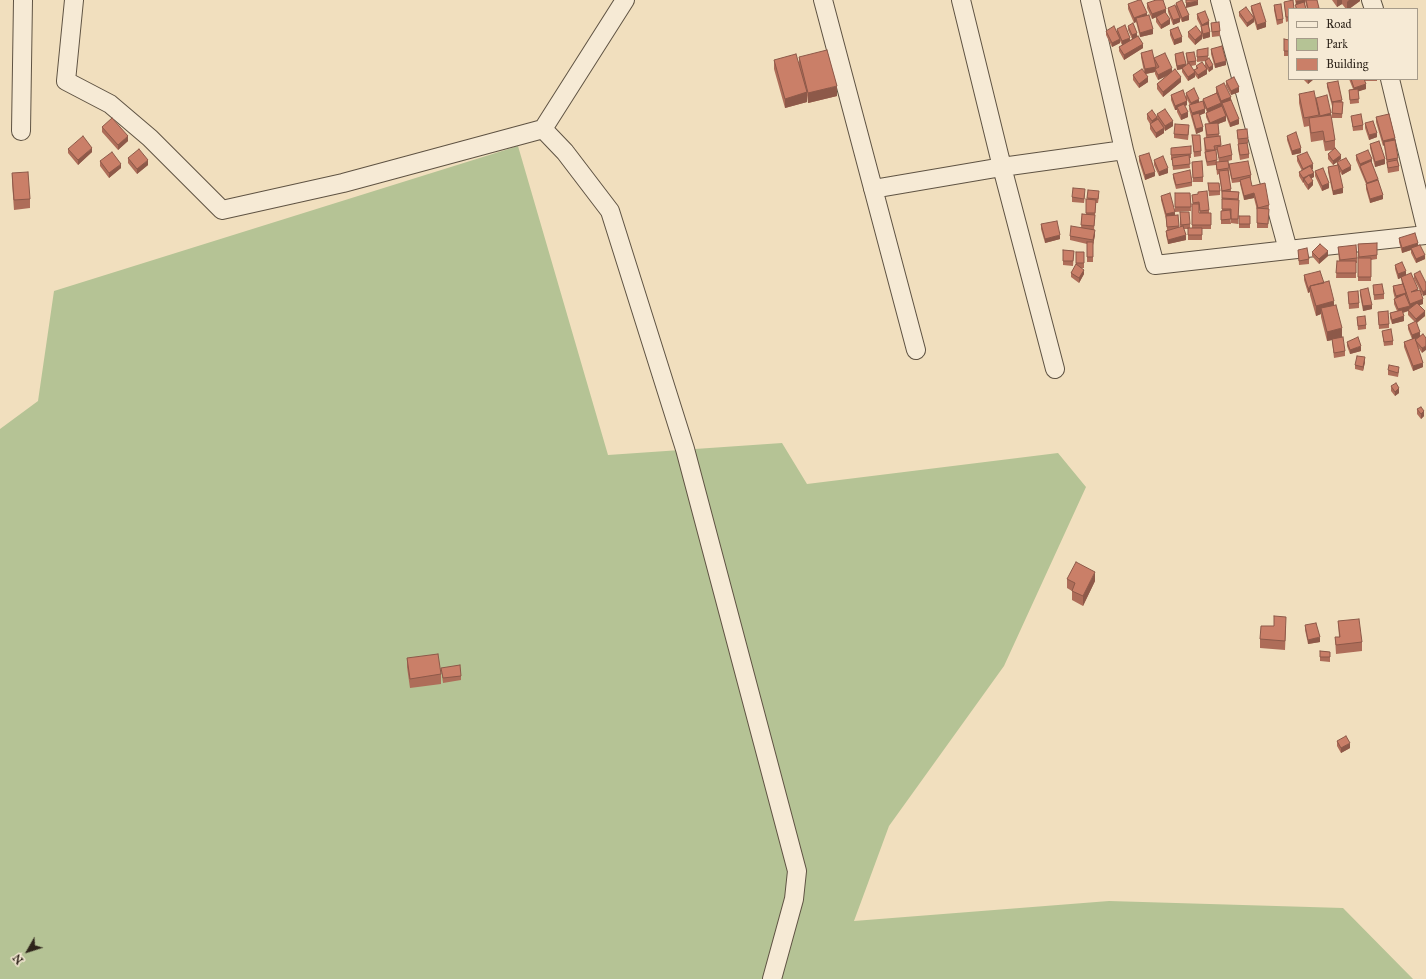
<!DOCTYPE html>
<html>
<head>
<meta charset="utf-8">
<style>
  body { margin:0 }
  #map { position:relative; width:1426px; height:979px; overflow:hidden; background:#f1dfbe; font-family:"IM FELL Great Primer",serif }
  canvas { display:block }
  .legend { position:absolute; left:1288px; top:8px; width:130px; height:72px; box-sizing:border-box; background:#f6ead5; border:1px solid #a69b8a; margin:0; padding:5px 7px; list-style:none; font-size:12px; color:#2e241a }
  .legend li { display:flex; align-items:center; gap:8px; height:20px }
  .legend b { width:20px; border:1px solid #a69b8a }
  .north { position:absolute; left:8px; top:931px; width:40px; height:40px; -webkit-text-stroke:3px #f6ead5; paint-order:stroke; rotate:231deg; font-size:11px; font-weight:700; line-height:16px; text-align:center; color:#2e241a }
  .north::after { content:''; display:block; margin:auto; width:14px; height:18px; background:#2e241a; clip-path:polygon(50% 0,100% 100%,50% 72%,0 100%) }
</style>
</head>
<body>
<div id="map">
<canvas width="1426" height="979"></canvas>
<ul class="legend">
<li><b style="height:5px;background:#f6ead5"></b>Road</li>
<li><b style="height:11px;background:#b5c395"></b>Park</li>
<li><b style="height:11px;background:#ca7f68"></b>Building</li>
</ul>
<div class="north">N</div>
</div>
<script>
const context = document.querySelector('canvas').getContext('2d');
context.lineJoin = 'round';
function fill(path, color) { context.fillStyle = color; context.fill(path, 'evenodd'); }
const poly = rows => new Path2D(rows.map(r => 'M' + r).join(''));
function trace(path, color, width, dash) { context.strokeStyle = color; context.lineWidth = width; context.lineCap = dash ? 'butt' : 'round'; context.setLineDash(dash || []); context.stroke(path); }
const green = poly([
  [518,146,608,455,782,443,807,484,1058,453,1086,487,1004,666,889,826,854,921,1109,901,1343,908,1413,979,0,979,0,429,38,401,54,291]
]);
const street = poly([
  [74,0,66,81,110,104,150,138,222,210,343,183,543,129,625,0],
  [823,0,916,350],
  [961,0,1002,167,1055,369],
  [1220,0,1288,250,1426,235],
  [1371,0,1374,9],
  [1390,79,1426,228],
  [543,129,565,152,610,211,685,449,797,871,794,899,772,979],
  [21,131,23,0],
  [1124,150,1155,265,1288,250],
  [873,189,1002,167,1124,150,1090,0]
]);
const wall = poly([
  [1295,0,1317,0,1319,9,1307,9,1305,1,1305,4,1306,9,1295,9,1296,5],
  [1332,0,1360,0,1360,1,1349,9,1346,9,1342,4,1337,7],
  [1284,2,1289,9,1289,21,1286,22],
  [1147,3,1166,13,1170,24,1161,29,1156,22,1156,17,1152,19,1147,8],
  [1176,3,1189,20,1182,22,1180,18,1180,22,1173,25,1168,12,1168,8,1176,6],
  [1128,4,1147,15,1153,34,1140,37,1136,22,1134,23,1128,9],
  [1274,5,1283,19,1283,23,1277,25,1274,10],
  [1251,6,1266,27,1257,30,1254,20,1254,22,1247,27,1239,16,1239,12,1253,16,1251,10],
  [1197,14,1209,26,1210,37,1203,39,1202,36,1202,39,1195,45,1188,37,1188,32,1201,33,1201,27,1197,19],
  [1211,23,1220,31,1220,36,1212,37],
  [1128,26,1137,36,1143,48,1124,60,1119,51,1119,47,1122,45,1120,41,1120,43,1112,47,1106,35,1106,31,1117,33,1117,29,1130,40,1132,39,1128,30],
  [1170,30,1182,42,1174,45,1170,35],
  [1284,39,1289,40,1289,56,1284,56],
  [1211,49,1226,65,1215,68,1211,54],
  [1197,50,1208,56,1208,59,1213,69,1209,72,1207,69,1207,74,1198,79,1195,75,1195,77,1188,81,1182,72,1182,69,1177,70,1175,59,1175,54,1186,65,1187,65,1186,53,1196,61,1196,65,1191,66,1194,72,1194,70,1196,69,1196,66,1205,66,1205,61,1197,62],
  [1141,53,1154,60,1154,58,1172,71,1181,82,1163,97,1157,89,1157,84,1167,76,1158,80,1155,74,1155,72,1146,74,1148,82,1139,88,1133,80,1133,75,1144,72,1141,57],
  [799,57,837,96,808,103,807,95,807,102,785,108,774,69,774,60,799,66],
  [1303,79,1314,79,1308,84],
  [1349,79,1377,79,1377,81,1364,81,1366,89,1358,91,1359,103,1350,104,1349,90,1353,89],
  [1226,81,1239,92,1231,95,1226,86],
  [1327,83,1342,100,1342,102,1343,102,1342,118,1332,118,1332,106,1327,87],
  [1216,87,1231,100,1239,124,1230,127,1226,116,1226,121,1218,124,1219,136,1220,136,1221,146,1232,155,1232,160,1228,161,1231,191,1239,192,1238,224,1231,223,1231,214,1230,214,1231,224,1221,224,1221,211,1222,211,1222,194,1219,174,1217,175,1216,165,1207,166,1205,157,1204,138,1206,138,1205,124,1209,124,1206,117,1206,113,1207,112,1204,106,1205,113,1200,115,1203,131,1196,134,1189,109,1190,105,1187,99,1187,105,1185,106,1188,117,1181,120,1177,112,1177,110,1175,110,1171,100,1171,95,1186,97,1186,93,1199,102,1203,103,1203,99,1216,93],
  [1215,150,1217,150,1219,162,1217,162],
  [1299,94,1316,100,1331,118,1335,140,1335,148,1341,159,1333,165,1328,159,1328,154,1333,150,1325,151,1323,140,1311,142,1309,126,1304,127,1299,103],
  [1147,114,1157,117,1157,114,1173,126,1165,131,1164,129,1164,133,1156,138,1150,129,1150,124,1147,119],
  [1351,116,1363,125,1363,130,1353,131],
  [1376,117,1395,142,1399,166,1399,171,1388,173,1384,145,1383,146,1376,122],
  [1365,123,1377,137,1369,140,1365,128],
  [102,127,128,141,118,150,102,132],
  [1189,130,1188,140,1174,138,1174,134],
  [1237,130,1248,138,1248,143,1247,143,1249,154,1249,158,1240,160,1238,149,1238,144],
  [1192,135,1201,151,1201,156,1194,157],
  [1287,136,1301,153,1292,155,1287,140],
  [1370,144,1385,164,1375,167,1370,148],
  [1171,148,1191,154,1191,158,1189,158,1190,168,1173,170,1172,160,1171,160],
  [68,149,92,152,78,165,68,153],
  [1356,155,1372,163,1378,180,1383,199,1370,203,1366,189,1366,184,1356,160],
  [1139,156,1155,176,1145,180,1139,161],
  [1297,156,1313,169,1312,169,1314,177,1311,178,1313,185,1308,190,1304,184,1304,182,1303,183,1299,176,1299,172,1302,171,1297,161],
  [128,158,148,165,137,174,128,163],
  [1154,160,1168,173,1159,176,1154,165],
  [100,161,121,168,109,178,100,166],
  [1192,162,1203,177,1203,182,1193,182],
  [1337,162,1351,170,1342,175,1339,170,1343,193,1333,195,1328,172,1328,167,1337,165],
  [1229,164,1251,175,1251,180,1250,180,1252,186,1269,205,1268,228,1257,228,1257,210,1254,198,1244,200,1240,184,1240,182,1232,183,1229,169],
  [1315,171,1329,188,1322,191,1315,176],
  [12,173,30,199,30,208,14,210,12,182],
  [1173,174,1192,182,1192,186,1176,189,1173,178],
  [1208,183,1220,191,1220,195,1209,196],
  [1088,190,1099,196,1098,203,1096,203,1094,230,1095,235,1093,245,1093,262,1087,262,1087,244,1070,240,1070,236,1081,228,1082,214,1086,214],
  [1198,192,1209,210,1209,213,1211,213,1211,229,1202,229,1202,240,1188,240,1188,229,1184,229,1186,240,1168,244,1166,235,1166,231,1167,230,1166,219,1161,200,1161,196,1175,215,1178,215,1179,227,1180,227,1180,217,1190,224,1190,228,1192,228,1192,204,1193,204,1192,195,1198,194],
  [1199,207,1200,213,1199,213],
  [1175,193,1190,193,1191,211,1175,212],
  [1085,194,1084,203,1072,202,1072,197],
  [1239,216,1250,216,1250,228,1239,228],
  [1041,224,1060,239,1045,243,1041,229],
  [1399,238,1418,246,1425,259,1416,263,1411,253,1411,250,1402,253,1399,242],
  [1377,243,1377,259,1371,260,1371,281,1358,281,1358,244],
  [1338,247,1357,258,1357,263,1356,263,1356,278,1336,278,1337,261,1339,261],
  [1063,250,1074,251,1073,266,1063,265],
  [1298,250,1309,259,1309,264,1299,265],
  [1076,252,1084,252,1084,268,1081,268,1084,274,1079,283,1071,277,1071,273,1076,265],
  [1312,252,1328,256,1319,264,1312,256],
  [1395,265,1406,275,1418,290,1423,304,1419,305,1425,316,1417,323,1420,336,1423,334,1422,353,1418,347,1423,367,1413,371,1404,347,1404,342,1412,339,1408,329,1408,325,1415,322,1408,315,1408,311,1403,313,1404,321,1392,324,1390,318,1390,313,1397,311,1394,304,1394,299,1395,299,1393,291,1393,286,1402,284,1401,278,1398,279,1395,269],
  [1414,274,1426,283,1423,296,1414,279],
  [1304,275,1324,283,1334,305,1345,351,1345,356,1334,358,1332,340,1327,341,1321,317,1321,314,1316,316,1310,295,1310,292,1308,293,1304,280],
  [1373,285,1384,294,1384,299,1374,300],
  [1360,290,1372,309,1363,311,1360,295],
  [1348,292,1359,303,1359,308,1349,309],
  [1378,312,1389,324,1389,328,1379,329],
  [1357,317,1366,325,1366,329,1358,330],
  [1382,331,1393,341,1393,345,1384,346],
  [1347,342,1361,351,1350,354,1347,346],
  [1365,362,1363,371,1355,369,1355,365],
  [1388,370,1399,371,1398,377,1388,375],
  [1391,386,1399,393,1395,396,1391,391],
  [1417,409,1424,416,1421,419,1417,414],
  [1067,579,1095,581,1083,606,1072,600,1072,591,1067,588],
  [1338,621,1362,642,1362,651,1336,654,1335,637,1339,637],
  [1305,625,1320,642,1308,644,1305,630],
  [1274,626,1286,626,1285,650,1260,648,1260,639],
  [1320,651,1330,652,1330,662,1320,661],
  [407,658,441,674,441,684,410,688,407,667],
  [441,668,461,676,461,680,443,683],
  [1337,741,1350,748,1341,753,1337,746]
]);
const shadedWall = poly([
  [1303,0,1305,0,1305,4,1296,6,1296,1],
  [1337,0,1342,0,1342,4,1337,7],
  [1349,0,1360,0,1360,1,1349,9,1347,9,1347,2],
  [1198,1,1198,5,1186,8,1186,3],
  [1166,9,1166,13,1152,19,1152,14],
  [1147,13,1147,18,1136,18,1136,22,1134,23,1134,18],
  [1189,15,1189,20,1182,22,1182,18],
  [1180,18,1180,22,1173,25,1173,20],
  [1254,18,1254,22,1247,27,1247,23],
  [1170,19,1170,24,1161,29,1161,25],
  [1209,21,1209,26,1202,30,1202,25],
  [1266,22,1266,27,1257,30,1257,25],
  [1153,29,1153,34,1140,37,1140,33],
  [1210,32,1210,37,1203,39,1203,34],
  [1137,33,1137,37,1132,40,1132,35],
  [1202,34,1202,39,1195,45,1195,40],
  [1182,37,1182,42,1174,45,1174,40],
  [1130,38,1130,43,1122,46,1122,41],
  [1120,39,1120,43,1112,47,1112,43],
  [1143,44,1143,48,1124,60,1124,55],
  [1226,61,1226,65,1215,68,1215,64],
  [1186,64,1186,68,1182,68,1182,69,1177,70,1177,66],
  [1213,65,1213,69,1209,72,1209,68],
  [1156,67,1156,71,1155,69,1155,72,1145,74,1145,69],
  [1172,68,1172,73,1158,80,1158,75],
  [1207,69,1207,74,1198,79,1198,75],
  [1195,72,1195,77,1188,81,1188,77],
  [1148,77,1148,82,1139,88,1139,84],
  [1181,77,1181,82,1163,97,1163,92],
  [1309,79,1314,79,1308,84,1308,80],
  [1366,84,1366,89,1354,93,1354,88],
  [837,86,837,96,808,103,808,93],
  [1239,87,1239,92,1231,95,1231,91],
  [807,92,807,102,785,108,785,99],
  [1231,97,1231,102,1222,103,1222,106,1221,106,1221,101],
  [1199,99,1199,104,1191,108,1191,103],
  [1187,101,1187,105,1178,109,1177,107,1177,110,1175,110,1175,106],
  [1221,103,1221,108,1207,113,1207,109],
  [1205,109,1205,113,1193,118,1192,113],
  [1188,112,1188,117,1181,120,1181,115],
  [1331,113,1331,118,1320,120,1320,116],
  [1226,116,1226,121,1210,127,1210,123],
  [1157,117,1157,122,1152,126,1152,121],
  [1239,119,1239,124,1230,127,1230,123],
  [1173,121,1173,126,1165,131,1165,126],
  [1203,127,1203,131,1196,134,1196,129],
  [1164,128,1164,133,1156,138,1156,133],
  [1377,133,1377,137,1369,140,1369,135],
  [128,136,128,141,118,150,118,145],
  [1395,138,1395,142,1384,142,1384,145,1383,146,1383,141],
  [92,148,92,152,78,165,78,160],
  [1301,148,1301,153,1292,155,1292,151],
  [1341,155,1341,159,1333,165,1333,161],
  [1372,159,1372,164,1360,166,1360,169,1360,164],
  [1385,159,1385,164,1375,167,1375,162],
  [148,160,148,165,137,174,137,169],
  [121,164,121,168,109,178,109,173],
  [1313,164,1313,169,1303,173,1303,169],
  [1351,166,1351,170,1342,175,1342,171],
  [1168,168,1168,173,1159,176,1159,172],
  [1155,172,1155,176,1145,180,1145,175],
  [1314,173,1314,177,1305,182,1304,179,1304,182,1303,183,1303,178],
  [1378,179,1378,183,1367,183],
  [1313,181,1313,185,1308,190,1308,185],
  [1329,183,1329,188,1322,191,1322,186],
  [1343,188,1343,193,1333,195,1333,191],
  [1254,193,1254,198,1244,200,1244,196],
  [1383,195,1383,199,1370,203,1370,199],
  [1175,212,1175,216,1166,216,1166,219,1166,214],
  [1095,230,1095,235,1093,245,1093,262,1093,240],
  [1060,235,1060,239,1045,243,1045,239],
  [1186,235,1186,240,1168,244,1168,240],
  [1418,243,1418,248,1411,248,1411,250,1402,253,1402,248],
  [1328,251,1328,256,1319,264,1319,259],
  [1425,255,1425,259,1416,263,1416,259],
  [1084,270,1084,274,1079,283,1079,278],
  [1406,271,1406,276,1398,279,1398,274],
  [1308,288,1310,288,1310,292,1308,293],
  [1426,290,1426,295,1423,296,1423,292],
  [1406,293,1406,298,1396,300,1396,296],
  [1423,299,1423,304,1410,308,1408,310,1408,311,1398,314,1398,309,1410,306,1410,304],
  [1334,301,1334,311,1321,308,1321,314,1316,316,1316,306],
  [1372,305,1372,309,1363,311,1363,306],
  [1425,311,1425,316,1416,323,1416,319],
  [1404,316,1404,321,1392,324,1392,320],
  [1342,328,1342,338,1327,341,1327,332],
  [1420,332,1420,337,1412,340,1412,335],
  [1361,346,1361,351,1350,354,1350,350],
  [1426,346,1426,350,1422,353,1422,348],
  [1365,357,1365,362,1363,371,1363,367],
  [1423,363,1423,367,1413,371,1413,366],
  [1399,388,1399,393,1395,396,1395,392],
  [1424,411,1424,416,1421,419,1421,414],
  [1095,572,1095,581,1083,606,1083,596],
  [1320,637,1320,642,1308,644,1308,640],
  [1350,743,1350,748,1341,753,1341,748]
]);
const building = poly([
  [1139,0,1141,0,1147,13,1134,18,1128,4,1139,0],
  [1156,0,1163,0,1166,9,1152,14,1147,3,1156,0],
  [1182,0,1189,15,1182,18,1176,3,1182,0],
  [1186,0,1197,0,1198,1,1186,3,1186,0],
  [1293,0,1294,9,1289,9,1289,17,1286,17,1284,2,1293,0],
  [1306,0,1317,0,1319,8,1314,9,1308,9,1306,0],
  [1304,2,1306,9,1297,9,1295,5,1304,2],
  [1260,3,1266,22,1257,25,1251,6,1260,3],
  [1281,4,1283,19,1277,20,1274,5,1281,4],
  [1175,5,1180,18,1173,20,1168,8,1175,5],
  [1246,7,1254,18,1247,23,1239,12,1246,7],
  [1205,11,1209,21,1202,25,1197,14,1205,11],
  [1165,12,1170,19,1161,25,1156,17,1165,12],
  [1149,15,1153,29,1140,33,1136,18,1149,15],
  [1219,22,1220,31,1212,32,1211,23,1219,22],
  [1133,23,1137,33,1132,35,1128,26,1133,23],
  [1208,24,1210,32,1203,34,1201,26,1208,24],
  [1125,25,1130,38,1122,41,1117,29,1125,25],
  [1114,26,1120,39,1112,43,1106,31,1114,26],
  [1196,26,1202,34,1195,40,1188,32,1196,26],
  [1178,27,1182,37,1174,40,1170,30,1178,27],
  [1138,36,1143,44,1124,55,1119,47,1138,36],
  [1284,39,1289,40,1289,51,1284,51,1284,39],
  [1222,46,1226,61,1215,64,1211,49,1222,46],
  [1208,48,1208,56,1197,57,1197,50,1208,48],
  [827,50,837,86,808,93,799,57,827,50],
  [1152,50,1156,67,1145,69,1141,53,1152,50],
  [1183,52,1186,64,1177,66,1175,54,1183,52],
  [1194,52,1196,61,1188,62,1186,53,1194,52],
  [1165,53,1172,68,1158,75,1155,69,1159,67,1154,58,1165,53],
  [796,54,807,92,785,99,774,60,796,54],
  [1209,58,1213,65,1209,68,1205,61,1209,58],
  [1202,62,1207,69,1198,75,1194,70,1198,68,1196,66,1202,62],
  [1189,63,1195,72,1188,77,1182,68,1189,63],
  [1142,69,1148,77,1139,84,1133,75,1142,69],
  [1175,69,1181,77,1163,92,1157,84,1175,69],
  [1234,77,1239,87,1231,91,1226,81,1234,77],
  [1351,79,1364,79,1366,84,1354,88,1351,79],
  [1338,81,1342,100,1332,102,1327,83,1338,81],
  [1224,83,1231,97,1221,101,1216,87,1224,83],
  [1194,88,1199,99,1191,103,1186,93,1194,88],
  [1358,89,1359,99,1350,100,1349,90,1358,89],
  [1183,90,1187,101,1175,106,1171,95,1183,90],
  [1314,91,1319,115,1304,118,1299,94,1314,91],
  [1217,93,1221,103,1207,109,1203,99,1217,93],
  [1327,95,1331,113,1320,116,1316,98,1327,95],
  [1231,100,1239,119,1230,123,1222,103,1231,100],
  [1203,101,1205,109,1192,113,1189,105,1203,101],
  [1333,102,1343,102,1342,114,1332,113,1333,102],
  [1184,104,1188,112,1181,115,1177,107,1184,104],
  [1222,106,1226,116,1210,123,1206,113,1222,106],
  [1165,109,1173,121,1165,126,1157,114,1165,109],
  [1152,110,1157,117,1152,121,1147,114,1152,110],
  [1199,113,1203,127,1196,129,1192,115,1199,113],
  [1361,114,1363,125,1353,127,1351,116,1361,114],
  [1389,114,1395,138,1383,141,1376,117,1389,114],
  [1331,115,1335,140,1325,142,1323,131,1311,133,1309,118,1331,115],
  [112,118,128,136,118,145,102,127,112,118],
  [1158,119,1164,128,1156,133,1150,124,1158,119],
  [1373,121,1377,133,1369,135,1365,123,1373,121],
  [1218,123,1219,134,1207,135,1205,124,1218,123],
  [1175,124,1189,125,1188,135,1174,134,1175,124],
  [1247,129,1248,138,1238,139,1237,130,1247,129],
  [1296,132,1301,148,1292,151,1287,136,1296,132],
  [1192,135,1200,135,1201,151,1194,152,1192,135],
  [83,136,92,148,78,160,68,149,83,136],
  [1220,136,1221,145,1214,146,1215,150,1206,150,1204,138,1220,136],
  [1395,140,1398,158,1387,160,1384,142,1395,140],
  [1379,141,1385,159,1375,162,1370,144,1379,141],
  [1247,143,1249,154,1240,155,1238,144,1247,143],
  [1230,144,1232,155,1219,158,1217,147,1230,144],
  [1191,146,1191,154,1171,155,1171,148,1191,146],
  [1335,148,1341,155,1333,161,1328,154,1335,148],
  [139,149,148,160,137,169,128,158,139,149],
  [1216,150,1217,160,1207,162,1205,152,1216,150],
  [1368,150,1372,159,1360,164,1356,155,1368,150],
  [112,152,121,164,109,173,100,161,112,152],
  [1307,152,1313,164,1303,169,1297,156,1307,152],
  [1149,153,1155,172,1145,175,1139,156,1149,153],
  [1189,155,1190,164,1173,166,1172,158,1189,155],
  [1163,156,1168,168,1159,172,1154,160,1163,156],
  [1346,158,1351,166,1342,171,1337,162,1346,158],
  [1397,160,1399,166,1388,168,1387,162,1397,160],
  [1202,161,1203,177,1193,178,1192,162,1202,161],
  [1228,161,1229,168,1217,170,1216,162,1228,161],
  [1248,161,1251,175,1232,179,1229,164,1248,161],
  [1371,161,1378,179,1367,183,1360,166,1371,161],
  [1338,165,1343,188,1333,191,1328,167,1338,165],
  [1310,166,1314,173,1303,178,1299,172,1310,166],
  [1323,168,1329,183,1322,186,1315,171,1323,168],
  [1190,170,1192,182,1176,185,1173,174,1190,170],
  [1228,170,1231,189,1222,191,1219,171,1228,170],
  [28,172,30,199,14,200,12,173,28,172],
  [1309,175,1313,181,1308,185,1304,179,1309,175],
  [1250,177,1252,186,1265,183,1269,205,1258,208,1254,193,1244,196,1240,180,1250,177],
  [1378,180,1383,195,1370,199,1366,184,1378,180],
  [1208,183,1219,183,1220,191,1209,191,1208,183],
  [1073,188,1085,189,1084,199,1072,197,1073,188],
  [1088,190,1099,191,1098,199,1087,198,1088,190],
  [1207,191,1209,210,1200,211,1199,202,1193,203,1192,195,1198,194,1198,192,1207,191],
  [1222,191,1239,192,1238,199,1222,198,1222,191],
  [1170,193,1175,212,1166,214,1161,196,1170,193],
  [1175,193,1190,193,1191,207,1175,207,1175,193],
  [1086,199,1096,200,1095,213,1086,213,1086,199],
  [1222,199,1239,200,1238,219,1231,219,1231,209,1222,209,1222,199],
  [1192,204,1199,204,1199,213,1211,213,1211,225,1192,225,1192,204],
  [1257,208,1269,209,1268,224,1257,223,1257,208],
  [1230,210,1231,219,1221,220,1221,211,1230,210],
  [1180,212,1189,212,1190,224,1181,225,1180,212],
  [1082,214,1095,215,1094,226,1081,225,1082,214],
  [1178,215,1179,226,1167,227,1166,216,1178,215],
  [1239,216,1250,216,1250,224,1239,224,1239,216],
  [1057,221,1060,235,1045,239,1041,224,1057,221],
  [1071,226,1095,230,1093,240,1070,236,1071,226],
  [1183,226,1186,235,1168,240,1166,231,1183,226],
  [1188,228,1202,228,1202,235,1188,235,1188,228],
  [1415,233,1418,243,1402,248,1399,238,1415,233],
  [1087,242,1093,242,1093,257,1087,257,1087,242],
  [1377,243,1377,255,1359,257,1358,244,1377,243],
  [1320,244,1328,251,1319,259,1312,252,1320,244],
  [1356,245,1357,258,1340,260,1338,247,1356,245],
  [1420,245,1425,255,1416,259,1411,248,1420,245],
  [1307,248,1309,259,1299,261,1298,250,1307,248],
  [1063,250,1074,251,1073,261,1063,261,1063,250],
  [1076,252,1084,252,1084,263,1076,263,1076,252],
  [1358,258,1371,258,1371,277,1358,277,1358,258],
  [1337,261,1356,261,1356,273,1336,273,1337,261],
  [1402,262,1406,271,1398,274,1395,265,1402,262],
  [1076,264,1084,270,1079,278,1071,273,1076,264],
  [1320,271,1324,283,1310,286,1310,288,1308,288,1304,275,1320,271],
  [1420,271,1426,283,1426,290,1423,292,1414,274,1420,271],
  [1411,273,1418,289,1411,292,1420,290,1423,299,1410,304,1401,277,1411,273],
  [1329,281,1334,301,1316,306,1310,286,1329,281],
  [1382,284,1384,294,1374,295,1373,285,1382,284],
  [1403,284,1406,293,1396,296,1393,286,1403,284],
  [1368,288,1372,305,1363,306,1360,290,1368,288],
  [1358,291,1359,303,1349,304,1348,292,1358,291],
  [1405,294,1410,306,1398,309,1394,299,1405,294],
  [1417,303,1425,311,1416,319,1408,310,1417,303],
  [1336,305,1342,328,1327,332,1321,308,1336,305],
  [1402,310,1404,316,1392,320,1390,313,1402,310],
  [1388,311,1389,324,1379,325,1378,312,1388,311],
  [1365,316,1366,325,1358,326,1357,317,1365,316],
  [1416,321,1420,332,1412,335,1408,325,1416,321],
  [1391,329,1393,341,1384,342,1382,331,1391,329],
  [1423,334,1426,338,1426,346,1422,348,1415,340,1423,334],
  [1343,337,1345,351,1334,353,1332,339,1343,337],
  [1358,337,1361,346,1350,350,1347,342,1358,337],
  [1415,338,1423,363,1413,366,1404,342,1415,338],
  [1357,356,1365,357,1363,367,1355,365,1357,356],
  [1389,365,1399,367,1398,373,1388,370,1389,365],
  [1396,383,1399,388,1395,392,1391,386,1396,383],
  [1421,407,1424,411,1421,414,1417,409,1421,407],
  [1076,562,1095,572,1083,596,1072,591,1075,583,1067,579,1076,562],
  [1274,616,1286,617,1285,641,1260,639,1261,626,1274,626,1274,616],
  [1359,619,1362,642,1336,645,1335,637,1340,637,1338,621,1359,619],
  [1316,623,1320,637,1308,640,1305,625,1316,623],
  [1320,651,1330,652,1330,657,1320,657,1320,651],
  [438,654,441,674,410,679,407,658,438,654],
  [460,665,461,676,443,678,441,668,460,665],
  [1346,736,1350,743,1341,748,1337,741,1346,736]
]);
fill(green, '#b5c395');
trace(street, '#5f5343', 20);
trace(street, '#f6ead5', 18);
fill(wall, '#ae6d59');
fill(shadedWall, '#8d5949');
fill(building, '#ca7f68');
trace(building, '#8d5949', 1);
</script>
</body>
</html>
